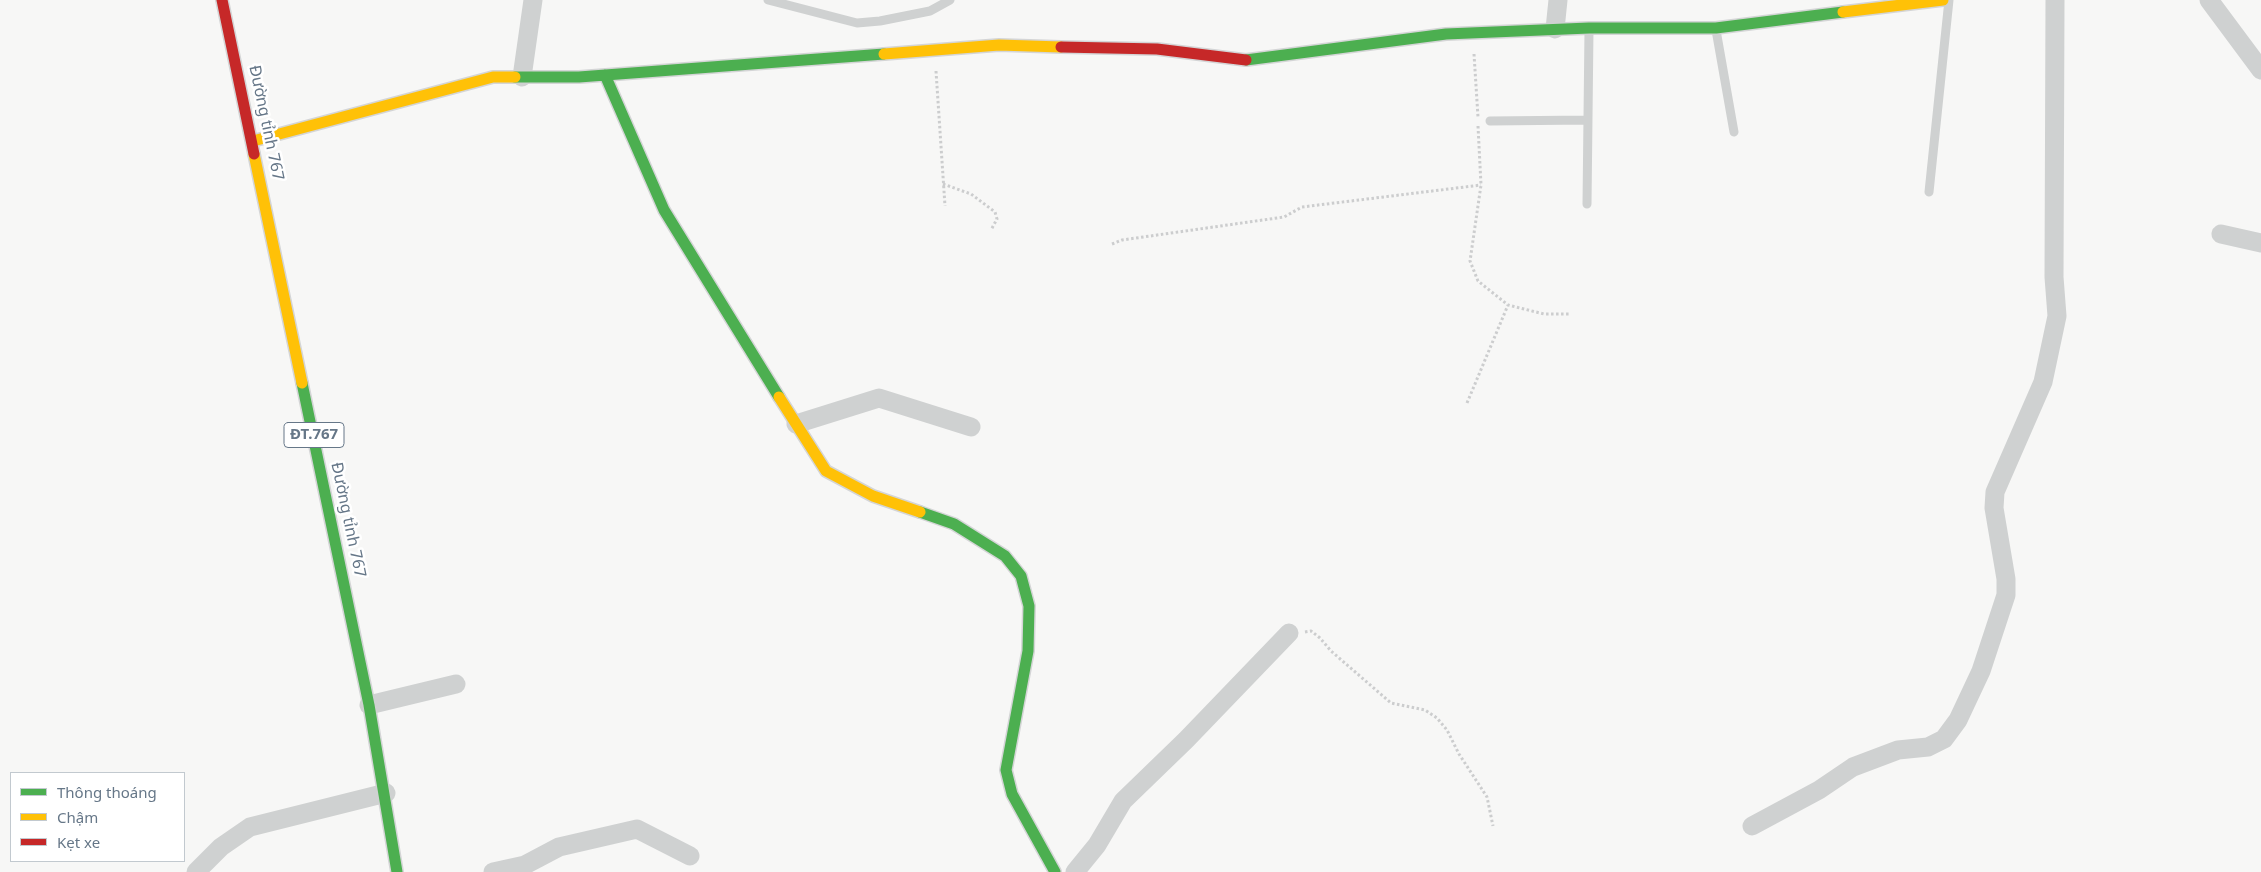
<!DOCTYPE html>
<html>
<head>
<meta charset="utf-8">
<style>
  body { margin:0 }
  #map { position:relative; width:2261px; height:872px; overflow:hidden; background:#f7f7f6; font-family:"Noto Sans",sans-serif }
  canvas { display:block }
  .legend { position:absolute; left:10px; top:772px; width:175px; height:90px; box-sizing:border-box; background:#fff; border:1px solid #c2c9cf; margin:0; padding:6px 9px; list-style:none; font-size:15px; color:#678 }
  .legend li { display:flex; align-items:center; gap:10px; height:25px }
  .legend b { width:25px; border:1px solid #c2c9cf }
</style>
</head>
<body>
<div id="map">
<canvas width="2261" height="872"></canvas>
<ul class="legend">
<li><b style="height:6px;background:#4caf50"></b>Thông thoáng</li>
<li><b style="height:6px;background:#ffc107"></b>Chậm</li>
<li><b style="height:6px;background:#c62828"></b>Kẹt xe</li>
</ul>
</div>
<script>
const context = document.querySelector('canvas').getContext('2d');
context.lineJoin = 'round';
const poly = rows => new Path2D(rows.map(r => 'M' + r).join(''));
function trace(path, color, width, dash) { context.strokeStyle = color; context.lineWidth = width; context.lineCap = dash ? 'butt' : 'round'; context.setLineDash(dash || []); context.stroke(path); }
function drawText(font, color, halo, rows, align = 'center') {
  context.font = font + ' "Noto Sans",sans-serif'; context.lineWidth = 5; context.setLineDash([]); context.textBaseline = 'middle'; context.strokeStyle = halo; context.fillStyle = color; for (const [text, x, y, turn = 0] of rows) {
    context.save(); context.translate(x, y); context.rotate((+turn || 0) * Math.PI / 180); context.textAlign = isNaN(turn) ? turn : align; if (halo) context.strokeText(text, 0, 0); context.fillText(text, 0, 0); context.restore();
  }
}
const path = poly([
  [1474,54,1478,117],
  [936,71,945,206],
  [1478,126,1481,185,1470,261,1478,281,1508,305,1544,314,1571,314],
  [943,184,971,194,995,212,997,219,991,230],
  [1112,244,1122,240,1284,217,1302,207,1481,185],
  [1467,403,1508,305],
  [1305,632,1311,631,1320,638,1331,651,1391,703,1425,710,1437,718,1447,730,1459,754,1487,797,1493,826]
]);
const lane = poly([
  [768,0,857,23,880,21,930,11,950,0],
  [1716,30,1734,132],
  [1490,121,1588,120],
  [1929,192,1949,0],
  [1587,204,1589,30]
]);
const street = poly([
  [2209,0,2261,70],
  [1555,29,1558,0],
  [522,77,533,0],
  [2221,234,2261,243],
  [796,424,879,398,971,427],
  [369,705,456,684],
  [1752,826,1819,790,1853,767,1898,750,1928,747,1944,739,1958,720,1981,671,2006,595,2006,579,1994,508,1995,492,2043,382,2057,316,2054,277,2055,0],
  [196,872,221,847,250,827,386,793],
  [493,872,525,865,559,847,637,829,690,856],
  [1075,872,1097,845,1123,801,1186,740,1289,633]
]);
const fast = poly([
  [1246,60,1446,34,1589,28,1716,28,1843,12],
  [605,75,664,210,779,397],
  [515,77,579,77,884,54],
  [302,383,369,705,397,872],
  [920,512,954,524,1005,556,1021,576,1029,606,1028,651,1006,770,1012,794,1055,872]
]);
const slow = poly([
  [1843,12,1943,0],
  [884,54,999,45,1061,47],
  [253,141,493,77,515,77],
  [254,154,302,383],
  [779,397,826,471,873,496,920,512]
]);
const jam = poly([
  [222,0,254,154],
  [1061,47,1157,49,1246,60]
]);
const shields = [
  [314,435,60]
];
const shieldNames = [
  ["ĐT.767",314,435]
];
const streetNames = [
  ["Đường tỉnh 767",266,123,78],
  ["Đường tỉnh 767",348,520,78]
];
trace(fast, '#d4d5d6', 14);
trace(slow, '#d4d5d6', 14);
trace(jam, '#d4d5d6', 14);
trace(path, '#cccdce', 3, [2.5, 2.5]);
trace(lane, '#cfd1d1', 9);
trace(street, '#cfd1d1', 19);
trace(fast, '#4caf50', 11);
trace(slow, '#ffc107', 11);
trace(jam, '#c62828', 11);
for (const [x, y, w] of shields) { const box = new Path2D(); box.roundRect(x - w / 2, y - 12.5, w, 25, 4); context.fillStyle = '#fff'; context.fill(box); trace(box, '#678', 1); }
drawText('bold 15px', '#678', null, shieldNames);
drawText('16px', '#678', '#fff', streetNames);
</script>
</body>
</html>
